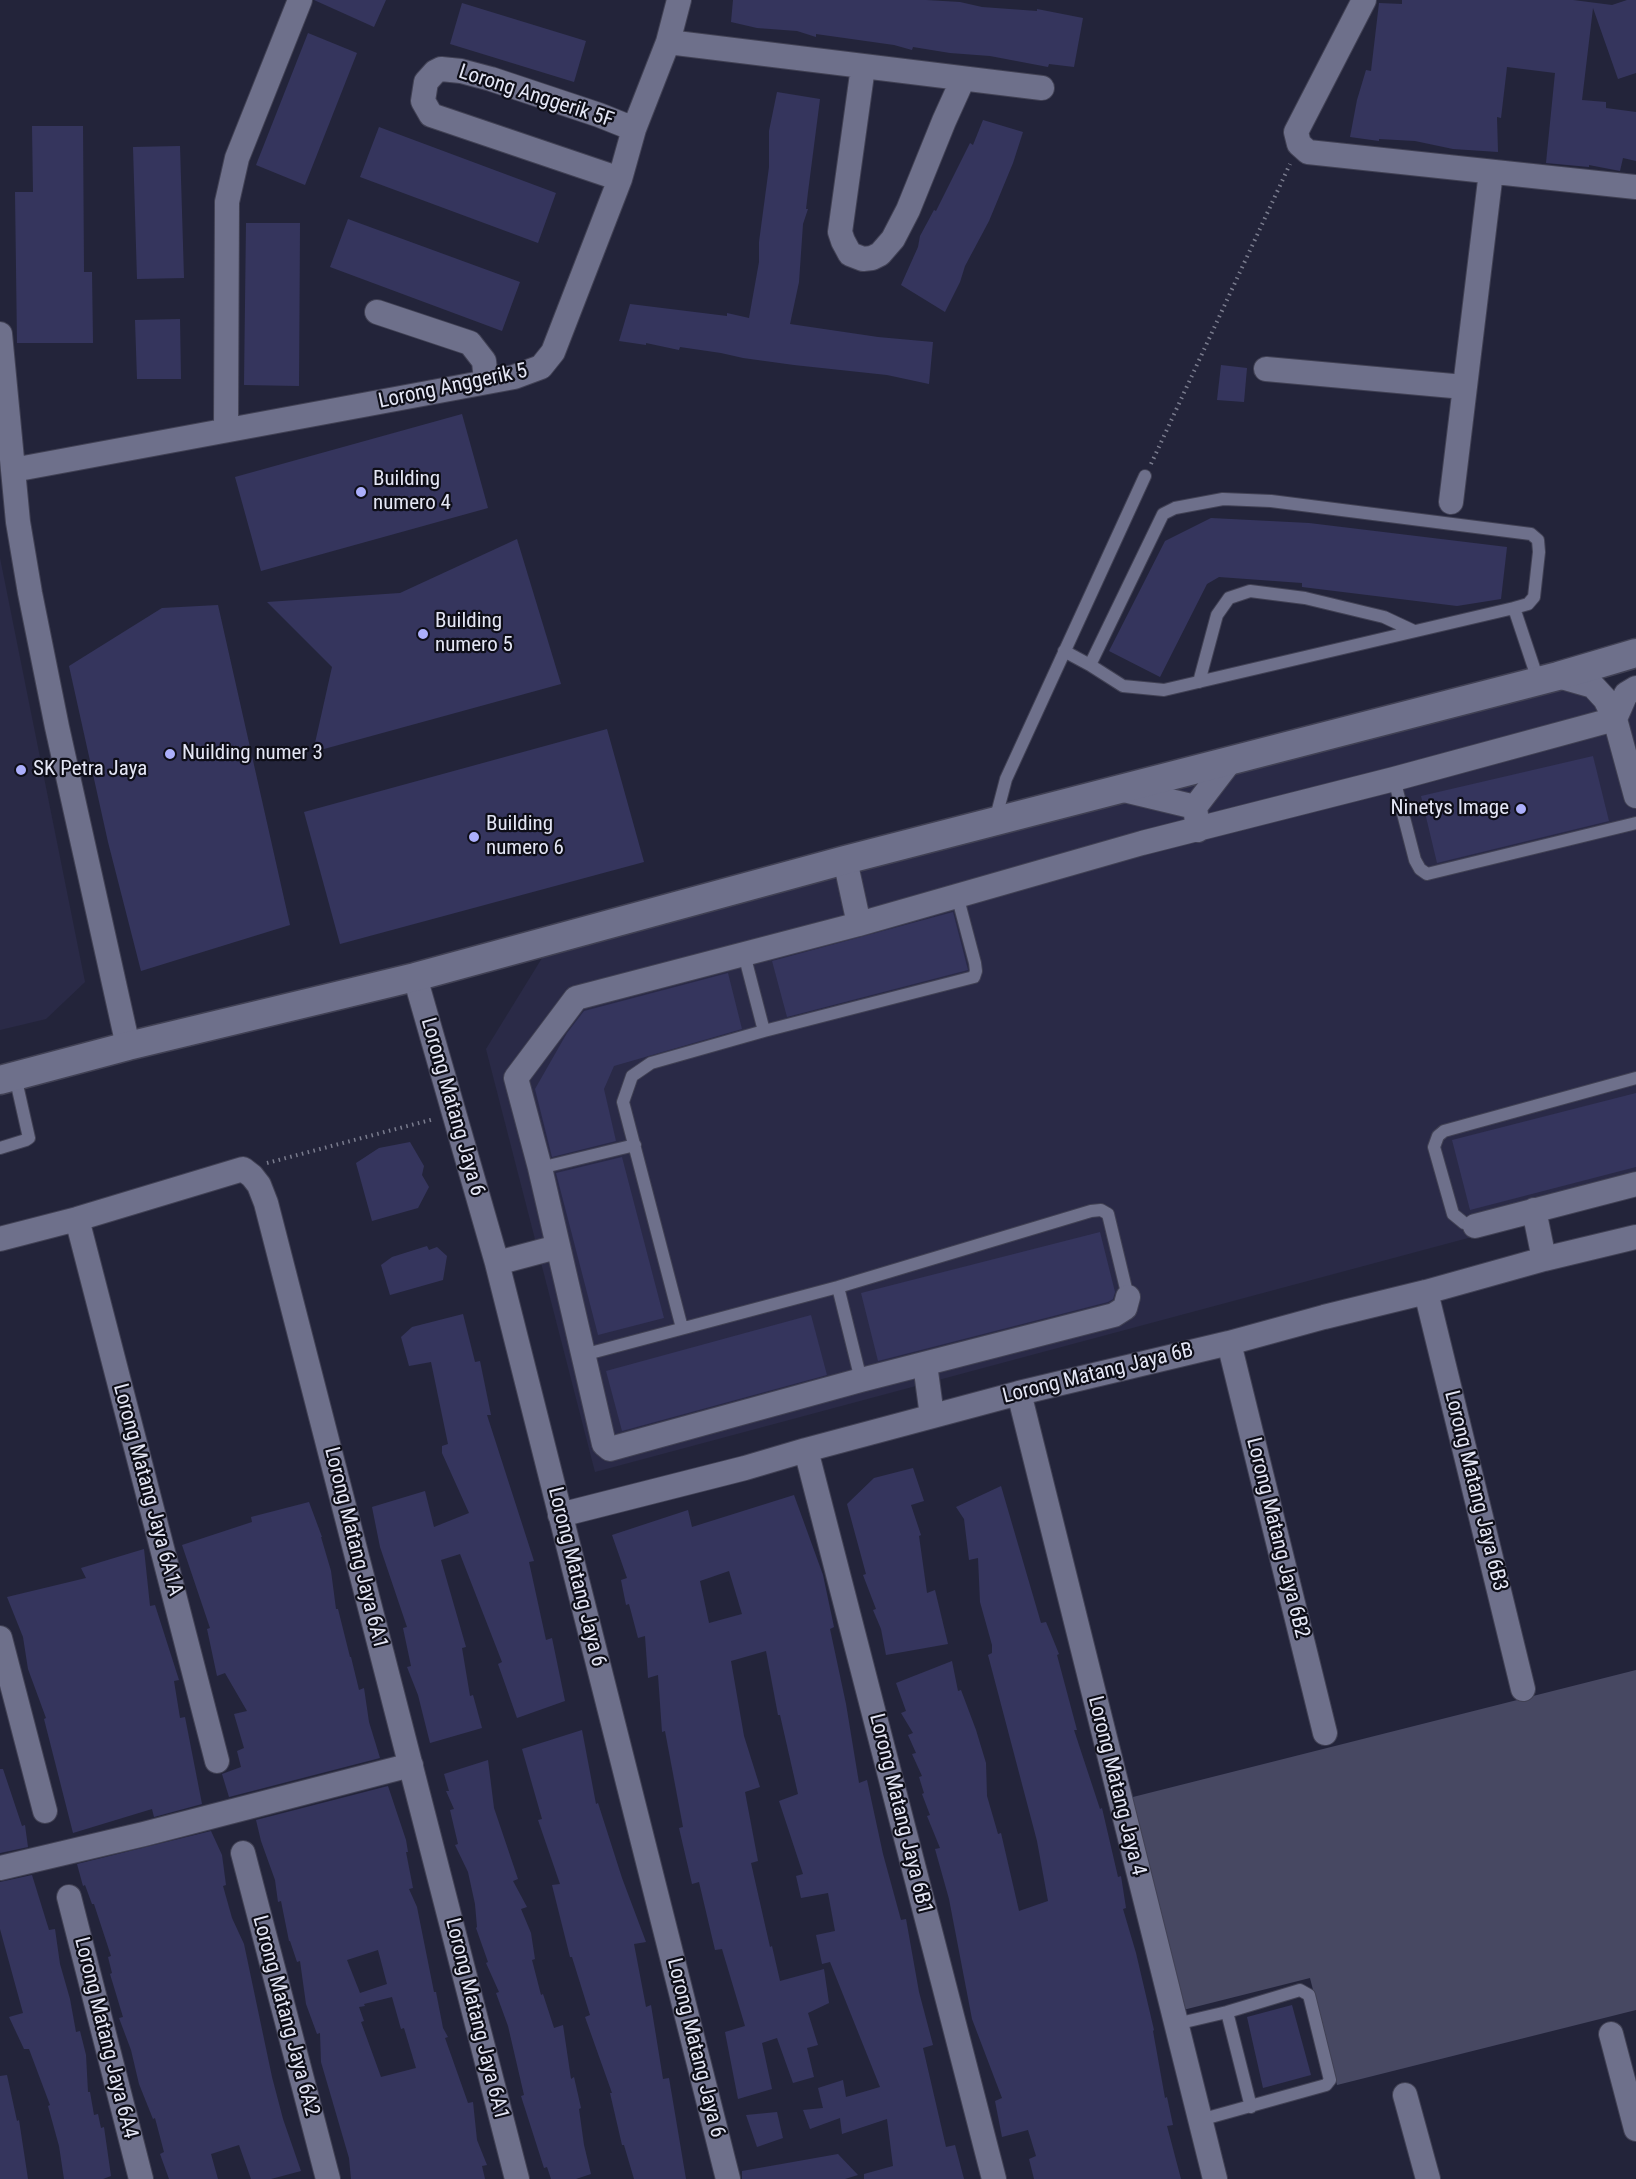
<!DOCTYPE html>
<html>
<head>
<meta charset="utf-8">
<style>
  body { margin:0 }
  canvas { display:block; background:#23243a }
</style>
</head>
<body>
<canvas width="1636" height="2179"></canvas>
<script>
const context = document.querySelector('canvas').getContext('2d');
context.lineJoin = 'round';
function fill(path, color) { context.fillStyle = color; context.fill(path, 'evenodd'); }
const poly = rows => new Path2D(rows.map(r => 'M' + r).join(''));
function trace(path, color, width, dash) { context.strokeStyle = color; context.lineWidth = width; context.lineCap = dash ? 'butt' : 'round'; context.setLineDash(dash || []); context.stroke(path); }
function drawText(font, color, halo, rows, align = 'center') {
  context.font = font + ' "Roboto Condensed",sans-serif'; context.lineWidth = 4.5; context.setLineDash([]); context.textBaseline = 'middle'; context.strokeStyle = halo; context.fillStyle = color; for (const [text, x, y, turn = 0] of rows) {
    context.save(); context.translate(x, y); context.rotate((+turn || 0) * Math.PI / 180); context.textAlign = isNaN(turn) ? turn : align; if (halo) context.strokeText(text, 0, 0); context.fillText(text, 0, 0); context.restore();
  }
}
const built = poly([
  [0,558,85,982,46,1019,0,1030],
  [1577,686,1636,701,1636,1193,595,1472,486,1049,547,950]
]);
const green = poly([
  [1636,1670,1636,2010,1337,2085,1310,1978,1183,2010,1129,1798]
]);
const building = poly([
  [314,0,386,0,374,27],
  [733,0,926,0,960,2,982,7,1037,11,1037,9,1083,18,1074,67,1049,64,1048,67,990,56,950,53,913,47,912,50,894,45,816,34,816,37,797,31,757,28,731,22],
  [1402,0,1573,0,1612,5,1627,0,1636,0,1636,73,1618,79,1593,8,1582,100,1606,102,1606,108,1636,112,1636,161,1623,158,1620,171,1589,165,1589,167,1546,163,1555,73,1507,67,1501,118,1497,117,1498,152,1453,149,1415,141,1379,139,1379,141,1350,137,1357,100,1366,70,1371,71,1379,3,1402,4],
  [462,3,586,41,574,82,450,44],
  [308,33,357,53,305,185,256,165],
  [777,92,820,99,808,192,806,209,808,209,803,224,799,282,790,324,878,337,933,342,929,384,887,375,794,365,743,358,721,353,680,347,679,350,646,343,646,345,619,341,630,304,727,316,727,313,749,318,759,262,759,242,769,167,769,131],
  [983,120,1023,132,1013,163,989,221,965,266,960,282,945,312,901,285,918,247,920,236,934,210,936,211,970,143,973,145],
  [32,126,83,126,84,272,92,272,93,343,17,343,15,192,33,192],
  [379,127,556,193,538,243,360,177],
  [180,146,184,278,137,279,133,147],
  [348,219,520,282,502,331,330,267],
  [246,223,300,223,299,386,244,385],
  [180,319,181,379,137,379,135,320],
  [1221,365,1247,368,1244,402,1217,400],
  [462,414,488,508,261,571,235,477],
  [1211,518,1309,523,1507,547,1501,599,1457,606,1302,587,1302,583,1219,577,1207,584,1160,677,1109,651,1165,541],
  [517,539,561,684,313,752,332,667,267,602,400,593],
  [218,605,290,925,141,971,108,842,69,666,162,608],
  [607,729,644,862,340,944,304,812],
  [1593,756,1609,821,1437,863,1421,796],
  [953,912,968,970,787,1017,772,961],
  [728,973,742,1029,614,1066,604,1089,616,1141,552,1157,535,1089,567,1033,584,1011],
  [1636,1093,1636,1167,1470,1210,1452,1140],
  [410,1142,424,1166,422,1175,429,1187,418,1208,372,1221,356,1163,379,1148],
  [622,1157,664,1318,598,1335,556,1173],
  [1100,1232,1115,1292,1113,1299,1108,1302,878,1361,861,1293],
  [427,1246,429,1250,437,1247,447,1256,443,1280,390,1295,381,1265,392,1257],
  [463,1314,475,1362,480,1361,491,1415,487,1415,534,1561,529,1562,546,1640,552,1638,565,1701,517,1718,498,1664,502,1662,460,1554,441,1560,466,1647,462,1648,470,1696,473,1695,482,1728,430,1743,418,1695,407,1667,411,1666,403,1628,407,1627,380,1547,372,1507,425,1491,434,1527,469,1513,442,1453,442,1446,448,1444,431,1362,409,1366,401,1337,412,1327],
  [811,1315,827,1375,622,1431,606,1371],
  [913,1468,924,1501,911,1505,921,1535,919,1536,927,1593,935,1590,948,1644,886,1655,881,1629,873,1610,876,1609,863,1575,866,1574,847,1504,874,1478],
  [1001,1486,1041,1623,1046,1622,1059,1654,1057,1655,1077,1730,1074,1730,1100,1809,1102,1808,1118,1877,1121,1876,1126,1908,1123,1909,1136,1953,1154,2030,1153,2031,1165,2098,1167,2097,1173,2125,1167,2126,1181,2179,1034,2179,1029,2159,1036,2156,1028,2130,1002,2137,995,2101,1002,2098,972,2019,949,1899,935,1849,940,1848,927,1816,930,1815,922,1794,924,1793,919,1777,922,1776,912,1754,916,1753,908,1735,913,1733,901,1713,906,1711,896,1683,952,1661,958,1691,961,1690,976,1730,986,1763,987,1796,998,1834,1001,1833,1019,1911,1048,1901,1037,1841,988,1655,992,1653,992,1645,980,1602,978,1558,969,1560,964,1519,956,1507],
  [794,1495,823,1575,834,1627,830,1629,846,1704,859,1783,867,1780,883,1854,901,1920,906,1919,919,1992,933,2045,923,2048,946,2147,955,2145,964,2179,864,2179,864,2174,893,2166,887,2119,842,2134,840,2118,810,2129,803,2110,823,2108,818,2088,843,2080,846,2097,880,2087,830,1962,822,1964,816,1935,835,1931,828,1893,801,1898,796,1876,803,1874,779,1801,798,1794,780,1715,778,1715,766,1651,731,1661,744,1736,760,1787,745,1792,758,1861,751,1863,770,1947,772,1946,780,1981,824,1969,829,2003,808,2013,818,2045,807,2048,814,2077,793,2083,777,2038,762,2043,772,2089,738,2099,725,2032,745,2026,722,1949,715,1950,699,1882,692,1884,679,1828,683,1827,665,1731,662,1732,658,1675,648,1678,645,1636,638,1638,629,1604,626,1605,621,1580,627,1578,612,1535,688,1510,692,1527],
  [729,1571,742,1614,709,1623,700,1581],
  [309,1502,322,1537,321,1537,331,1571,336,1609,338,1609,350,1657,351,1657,359,1690,364,1688,369,1722,380,1758,229,1797,222,1774,241,1767,237,1751,244,1748,234,1714,247,1711,225,1673,217,1676,207,1629,210,1628,182,1545,252,1522,251,1517],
  [144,1549,150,1606,155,1605,179,1680,174,1681,180,1718,185,1717,202,1804,154,1817,152,1809,73,1833,44,1719,46,1718,28,1669,23,1637,7,1597,86,1578,81,1568],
  [582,1730,596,1804,598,1803,622,1878,646,1942,634,1944,646,2007,651,2005,663,2079,669,2078,686,2179,634,2179,624,2145,622,2145,610,2093,612,2093,585,2017,590,2015,572,1957,570,1957,552,1885,560,1884,538,1820,542,1819,522,1749],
  [488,1760,494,1808,518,1879,513,1881,527,1907,521,1909,531,1933,535,1959,532,1960,541,1995,543,1994,554,2028,563,2025,571,2079,574,2077,581,2108,579,2109,584,2145,591,2174,576,2179,551,2179,547,2167,544,2168,521,2096,524,2095,508,2026,496,1993,499,1992,486,1963,488,1962,476,1928,477,1927,475,1904,468,1872,455,1845,458,1844,450,1810,454,1809,446,1791,449,1791,444,1774],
  [0,1769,3,1769,22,1826,25,1825,28,1847,0,1853],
  [388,1786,406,1840,408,1852,406,1852,413,1888,409,1889,417,1907,434,1992,436,1992,443,2028,448,2037,445,2038,468,2103,473,2102,477,2140,487,2165,482,2166,485,2179,351,2179,349,2158,321,2062,320,2033,317,2034,306,2004,300,1961,297,1962,290,1941,289,1941,281,1901,278,1902,275,1880,261,1841,256,1820],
  [378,1950,387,1984,360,1993,347,1960],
  [392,1997,401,2029,404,2028,416,2068,381,2077,361,2022,364,2021,359,2007,365,2006,364,2004],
  [211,1831,222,1855,226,1885,223,1886,232,1918,244,1944,272,2077,283,2119,301,2171,271,2179,251,2179,239,2145,211,2154,218,2179,169,2179,160,2154,164,2152,155,2118,153,2119,139,2084,131,2050,119,2018,123,2017,110,1974,112,1973,108,1957,111,1956,94,1904,92,1904,85,1885,83,1886,77,1864],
  [32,1875,49,1930,55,1929,60,1964,70,1999,76,2032,80,2031,86,2055,88,2092,90,2092,94,2115,98,2114,101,2128,104,2127,111,2176,103,2179,64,2179,59,2146,48,2106,50,2105,29,2049,24,2049,9,2017,23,2013,0,1929,0,1882],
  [1292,2005,1311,2075,1263,2088,1247,2017],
  [7,2075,17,2121,19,2120,28,2179,0,2179,0,2076],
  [777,2112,783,2138,757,2147,746,2115],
  [838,2154,858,2175,845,2179,742,2179,742,2171]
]);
const path = poly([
  [1151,464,1290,164],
  [267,1163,434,1119]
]);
const service = poly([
  [1514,608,1528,604,1534,597,1539,552,1538,540,1531,534,1271,501,1223,499,1175,508,1163,514,1090,665,1123,686,1164,690,1514,608,1538,680],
  [1064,651,1090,665],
  [1199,682,1217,615,1229,598,1250,591,1305,598,1384,617,1414,631],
  [1394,779,1415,860,1420,869,1427,874,1636,823],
  [995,821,1006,779,1145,476],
  [744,954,764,1031],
  [0,1148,26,1140,29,1138,15,1076],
  [540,1168,635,1145],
  [1475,1226,1464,1223,1453,1214,1434,1147,1438,1136,1444,1131,1636,1078],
  [838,1287,861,1380],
  [682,1328,623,1102,632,1076,651,1063,764,1031,974,977,976,971,975,963,957,895],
  [583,1355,838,1287,1091,1211,1101,1210,1108,1214,1128,1297],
  [1227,2012,1251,2107],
  [1176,2024,1227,2012,1300,1990,1309,1995,1330,2080,1326,2085,1200,2120]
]);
const minor = poly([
  [1364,0,1296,132,1299,144,1308,152,1636,187],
  [668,42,1042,88],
  [863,67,840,232,843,241,850,254,863,259,872,258,880,254,893,239,908,210,944,121,963,79],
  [620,179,431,115,423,101,426,82,435,72,441,69,461,71,491,79,599,115,634,129],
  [377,312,470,343,484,361,486,381],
  [0,334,18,522,30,593,57,727,128,1046],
  [1266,369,1464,387],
  [226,429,227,202,237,158,300,0],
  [13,470,514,377,541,367,553,352,620,179,634,129,668,42,679,0],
  [1451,502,1491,172],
  [1558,676,1593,686,1605,699,1615,719,1636,796],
  [1615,719,1626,694,1636,688],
  [1120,789,1195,807],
  [1198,830,1195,807,1231,760],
  [845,860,859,924],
  [415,977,497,1263,728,2179],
  [1534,1210,1544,1259],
  [77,1219,217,1761],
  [1475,1226,1636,1184],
  [0,1239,77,1219,243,1169,252,1176,259,1185,266,1203,517,2179],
  [497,1263,557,1247],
  [1426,1292,1523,1689],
  [1128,1297,1125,1308,1114,1315,861,1380,610,1449,604,1444,540,1168,516,1078,576,998,859,924,1142,843,1394,779,1615,719],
  [1229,1343,1325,1733],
  [925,1364,932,1416],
  [1019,1393,1215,2179],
  [806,1450,994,2179],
  [560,1515,745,1468,806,1450,1019,1393,1229,1343,1324,1317,1426,1292,1544,1259,1636,1237],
  [0,1638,45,1811],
  [243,1853,328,2179],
  [0,1868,144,1834,411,1765],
  [69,1897,141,2179],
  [1611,2034,1636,2129],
  [1405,2095,1428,2179]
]);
const tertiary = poly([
  [0,1080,128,1046,415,977,845,860,1558,676,1636,653]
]);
const markers = [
  [361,492,6,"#acaffb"],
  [423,634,6,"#acaffb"],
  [170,754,6,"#acaffb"],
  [21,770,6,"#acaffb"],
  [1521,809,6,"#acaffb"],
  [474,837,6,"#acaffb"]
];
const streetNames = [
  ["Lorong Anggerik 5F",536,97,18],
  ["Lorong Anggerik 5",453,387,-12],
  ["Lorong Matang Jaya 6",452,1107,74],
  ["Lorong Matang Jaya 6B",1098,1374,-14],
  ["Lorong Matang Jaya 6A1A",147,1490,75],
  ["Lorong Matang Jaya 6B3",1475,1491,76],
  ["Lorong Matang Jaya 6B2",1277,1538,76],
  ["Lorong Matang Jaya 6A1",355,1548,76],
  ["Lorong Matang Jaya 6",576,1577,76],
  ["Lorong Matang Jaya 4",1116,1786,76],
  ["Lorong Matang Jaya 6B1",900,1814,76],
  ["Lorong Matang Jaya 6A2",285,2016,75],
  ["Lorong Matang Jaya 6A1",476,2019,76],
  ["Lorong Matang Jaya 6A4",105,2038,76],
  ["Lorong Matang Jaya 6",695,2048,76]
];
const poiNames = [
  ["Building",373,480],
  ["numero 4",373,504],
  ["Building",435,622],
  ["numero 5",435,646],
  ["Nuilding numer 3",182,754],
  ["SK Petra Jaya",33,770],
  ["Ninetys Image",1509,809,"right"],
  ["Building",486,825],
  ["numero 6",486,849]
];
fill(built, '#2a2a47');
fill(green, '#474862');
fill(building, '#35355d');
trace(service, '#414154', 14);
trace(minor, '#414154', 26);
trace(tertiary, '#414154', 31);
trace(path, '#7a7c8e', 4, [1.5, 4.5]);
trace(service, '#6e708b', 12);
trace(minor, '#6e708b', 24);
trace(tertiary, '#6e708b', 28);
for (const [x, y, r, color] of markers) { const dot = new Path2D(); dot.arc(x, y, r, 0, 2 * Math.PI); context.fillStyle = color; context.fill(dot); trace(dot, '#0e0e18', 2); }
drawText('21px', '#e4e6f5', '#0e0e18', streetNames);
drawText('21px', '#e4e6f5', '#0e0e18', poiNames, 'left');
</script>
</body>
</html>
